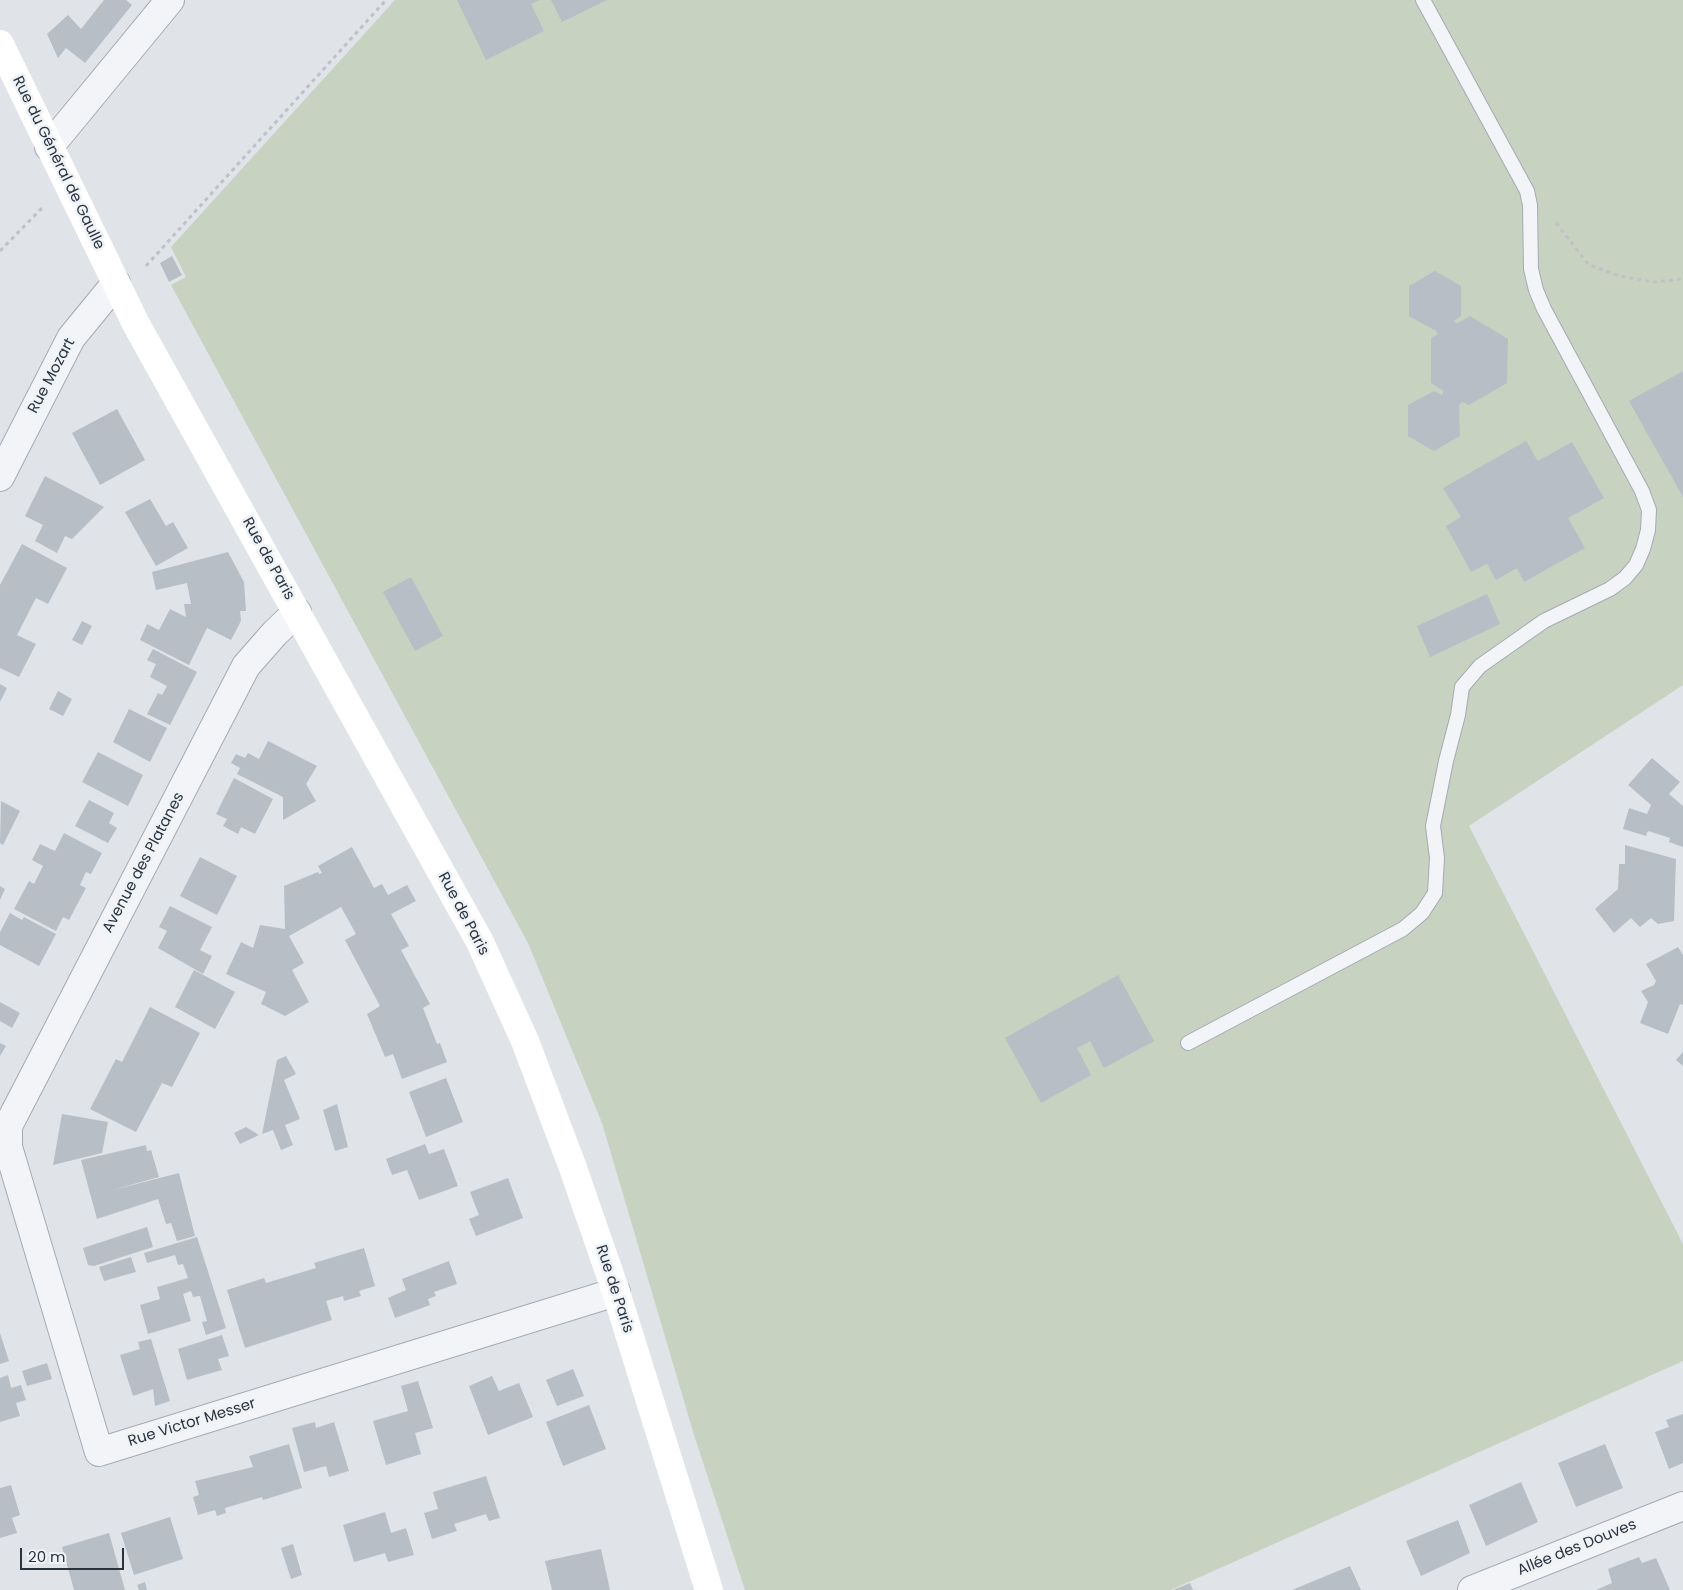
<!DOCTYPE html>
<html>
<head>
<meta charset="utf-8">
<style>
  body { margin:0 }
  #map { position:relative; width:1683px; height:1590px; overflow:hidden; background:#e0e4e9; font-family:Poppins,sans-serif }
  canvas { display:block }
  .scale { position:absolute; left:20px; top:1548px; width:104px; height:22px; box-sizing:border-box; border:2px solid #293340; border-top:0; padding-left:6px; font-size:15px; line-height:18px; white-space:nowrap; color:#293340; -webkit-text-stroke:4px #eff3f6; paint-order:stroke }
</style>
</head>
<body>
<div id="map">
<canvas width="1683" height="1590"></canvas>
<div class="scale">20 m</div>
</div>
<script>
const context = document.querySelector('canvas').getContext('2d');
context.lineJoin = 'round';
function fill(path, color) { context.fillStyle = color; context.fill(path, 'evenodd'); }
const poly = rows => new Path2D(rows.map(r => 'M' + r).join(''));
function trace(path, color, width, dash) { context.strokeStyle = color; context.lineWidth = width; context.lineCap = dash ? 'butt' : 'round'; context.setLineDash(dash || []); context.stroke(path); }
function drawText(font, color, halo, rows, align = 'center') {
  context.font = font + ' Poppins,sans-serif'; context.lineWidth = 5; context.setLineDash([]); context.textBaseline = 'middle'; context.strokeStyle = halo; context.fillStyle = color; for (const [text, x, y, turn = 0] of rows) {
    context.save(); context.translate(x, y); context.rotate((+turn || 0) * Math.PI / 180); context.textAlign = isNaN(turn) ? turn : align; if (halo) context.strokeText(text, 0, 0); context.fillText(text, 0, 0); context.restore();
  }
}
const green = poly([
  [395,0,1683,0,1683,685,1469,826,1683,1244,1683,1361,1171,1590,745,1590,694,1435,602,1123,528,943,171,285,186,277,171,247]
]);
const building = poly([
  [104,0,126,0,132,5,85,63,66,48,58,58,47,34,68,15,81,29],
  [457,0,539,0,531,4,544,31,486,60],
  [551,0,607,0,562,22],
  [172,256,182,275,169,282,160,263],
  [1435,271,1461,286,1461,316,1454,321,1456,324,1470,316,1508,339,1507,383,1469,405,1462,402,1459,405,1460,436,1434,451,1408,436,1408,405,1434,391,1442,395,1444,391,1431,383,1431,338,1438,334,1436,331,1409,316,1409,286],
  [1683,371,1683,497,1629,401],
  [117,409,145,460,100,485,72,433],
  [1526,441,1538,461,1572,442,1604,498,1568,518,1585,548,1524,582,1517,568,1496,580,1487,564,1471,572,1446,526,1461,517,1443,488],
  [45,476,104,507,72,539,65,536,57,553,35,541,43,525,25,516],
  [150,499,166,526,173,522,188,548,156,566,125,512],
  [22,544,67,568,48,604,36,598,17,635,36,644,19,677,0,668,0,585],
  [228,552,244,582,246,611,240,611,241,621,231,640,207,628,189,665,140,640,147,624,159,630,170,609,186,617,184,604,191,604,187,583,156,590,152,572],
  [411,577,443,636,415,651,383,592],
  [1487,594,1500,624,1430,657,1417,626],
  [82,621,92,626,82,645,72,640],
  [153,649,197,672,170,725,147,714,158,693,162,695,167,686,150,677,156,664,147,660],
  [0,684,7,688,0,702],
  [58,691,72,699,63,716,49,709],
  [129,709,167,728,150,762,113,742],
  [268,741,317,766,306,784,316,801,283,820,283,797,237,774,240,768,231,763,236,754,245,758,248,753,259,759],
  [98,752,143,775,128,806,82,782],
  [1652,758,1680,782,1669,794,1683,806,1683,847,1669,842,1670,838,1648,831,1646,836,1623,829,1629,808,1647,814,1651,805,1628,785],
  [234,778,273,799,255,834,241,827,238,834,223,826,227,819,216,814],
  [89,800,114,813,109,823,117,828,108,843,75,826],
  [1,801,20,811,3,845,0,843],
  [64,833,102,853,91,874,86,872,80,885,86,888,69,920,63,917,56,931,14,909,29,881,34,884,43,866,32,860,40,844,55,851],
  [1625,845,1676,859,1674,921,1658,924,1651,918,1640,927,1631,918,1614,933,1595,909,1618,889,1619,864,1625,864],
  [352,847,374,888,382,884,388,895,407,885,416,901,391,914,409,946,401,950,430,1004,423,1008,437,1044,440,1043,447,1062,402,1079,393,1054,385,1057,367,1014,380,1006,345,940,356,934,341,907,289,936,304,963,292,970,309,1002,285,1016,261,1004,266,992,226,974,241,942,253,948,260,925,285,929,284,886,318,872,319,874,322,873,318,866],
  [200,857,237,876,217,915,180,896],
  [0,886,5,889,0,900],
  [170,906,212,927,200,950,212,956,203,974,158,948,167,931,159,927],
  [10,913,22,920,24,917,56,934,39,966,0,945,0,932],
  [1678,947,1683,955,1683,1005,1680,1004,1668,1034,1640,1023,1648,1002,1641,991,1654,985,1656,981,1646,964],
  [194,970,235,992,215,1029,175,1007],
  [1118,975,1154,1041,1104,1068,1090,1041,1077,1048,1091,1075,1041,1103,1005,1038],
  [0,1002,20,1013,12,1028,0,1021],
  [150,1007,200,1033,172,1087,162,1083,136,1132,90,1109,116,1059,122,1062],
  [0,1043,6,1046,0,1056],
  [1683,1052,1683,1066,1676,1060],
  [286,1056,296,1074,284,1080,300,1119,285,1125,293,1145,281,1150,273,1130,262,1134,277,1060],
  [446,1078,463,1122,426,1137,409,1092],
  [337,1104,348,1147,335,1151,323,1110],
  [62,1114,108,1122,102,1153,53,1165],
  [246,1127,259,1135,240,1144,234,1133],
  [425,1144,429,1154,444,1149,458,1186,419,1200,407,1170,392,1175,386,1159],
  [146,1145,147,1151,151,1150,159,1177,109,1191,179,1173,195,1236,177,1241,171,1223,166,1224,158,1199,97,1219,81,1160],
  [508,1178,523,1218,476,1236,469,1219,479,1215,470,1192],
  [147,1227,153,1247,94,1266,88,1265,83,1248],
  [197,1237,226,1328,206,1335,202,1322,207,1321,200,1296,193,1297,191,1291,183,1294,191,1321,148,1334,140,1305,160,1299,157,1287,188,1278,183,1264,178,1265,175,1255,147,1263,144,1253],
  [364,1248,375,1286,359,1291,361,1296,344,1301,343,1296,326,1301,332,1320,245,1348,227,1290,264,1278,266,1283,316,1268,314,1263],
  [131,1257,136,1272,104,1281,99,1267],
  [449,1261,457,1284,434,1292,436,1296,428,1299,430,1305,395,1318,388,1298,406,1290,402,1279],
  [0,1333,9,1361,0,1364],
  [222,1335,229,1356,218,1359,222,1370,187,1380,178,1349],
  [151,1339,170,1401,155,1406,153,1389,133,1396,120,1355,140,1349,138,1342],
  [47,1363,52,1379,27,1386,22,1371],
  [573,1369,584,1396,557,1406,546,1380],
  [8,1375,11,1388,21,1385,26,1400,16,1403,20,1416,0,1422,0,1378],
  [492,1376,499,1391,519,1383,533,1417,488,1435,469,1386],
  [418,1381,433,1428,415,1433,421,1454,386,1465,373,1421,408,1411,401,1386],
  [589,1405,606,1449,563,1466,546,1422],
  [1683,1414,1683,1463,1669,1469,1655,1432,1669,1427,1666,1420],
  [315,1422,316,1428,334,1422,349,1471,329,1477,326,1466,304,1472,292,1428],
  [289,1444,302,1488,263,1500,262,1497,225,1508,226,1513,217,1516,215,1510,198,1515,193,1497,199,1495,195,1481,253,1467,249,1456],
  [1605,1444,1623,1488,1576,1507,1558,1463],
  [486,1476,500,1518,489,1521,486,1514,454,1524,457,1531,432,1539,424,1513,438,1509,433,1492],
  [1521,1482,1538,1522,1486,1546,1469,1505],
  [11,1485,20,1515,12,1518,17,1533,0,1538,0,1488],
  [385,1512,391,1533,406,1528,414,1555,388,1562,385,1553,354,1562,343,1525],
  [170,1517,183,1559,134,1575,121,1533],
  [1458,1520,1470,1553,1421,1576,1406,1541],
  [109,1533,125,1590,74,1590,62,1547],
  [293,1544,302,1575,291,1579,281,1548],
  [601,1549,610,1590,552,1590,545,1561],
  [1639,1557,1642,1563,1656,1558,1670,1590,1596,1590,1612,1583,1608,1569],
  [1350,1566,1361,1590,1292,1590],
  [145,1582,147,1590,139,1590,137,1585],
  [1190,1583,1193,1590,1173,1590]
]);
const path = poly([
  [1556,223,1589,265,1620,276,1654,282,1683,279],
  [0,251,43,207],
  [146,266,386,0]
]);
const service = poly([
  [1188,1043,1403,929,1422,913,1435,893,1437,858,1433,826,1446,761,1458,715,1462,687,1480,666,1544,621,1610,589,1625,578,1636,565,1643,549,1648,530,1649,510,1642,491,1544,309,1536,290,1531,269,1530,205,1527,191,1423,0]
]);
const minor = poly([
  [49,147,170,0],
  [0,477,71,338,116,283],
  [297,612,275,633,246,666,8,1126,8,1147,99,1452,616,1292],
  [1472,1590,1683,1506]
]);
const secondary = poly([
  [0,44,136,324,480,942,525,1041,573,1168,616,1292,709,1590]
]);
const streetNames = [
  ["Rue du Général de Gaulle",58,163,64],
  ["Rue Mozart",52,376,-62],
  ["Rue de Paris",268,559,61],
  ["Avenue des Platanes",144,863,-62],
  ["Rue de Paris",463,914,62],
  ["Rue de Paris",614,1289,72],
  ["Rue Victor Messer",192,1423,-17],
  ["Allée des Douves",1577,1548,-22]
];
fill(green, '#c7d2c1');
fill(building, '#b7bec5');
trace(service, '#a5abb3', 16);
trace(minor, '#a5abb3', 30);
trace(path, '#bec2c7', 3, [4, 4]);
trace(service, '#f3f4f7', 14);
trace(minor, '#f3f4f7', 28);
trace(secondary, '#fff', 28);
drawText('15px', '#293340', '#eff3f6', streetNames);
</script>
</body>
</html>
